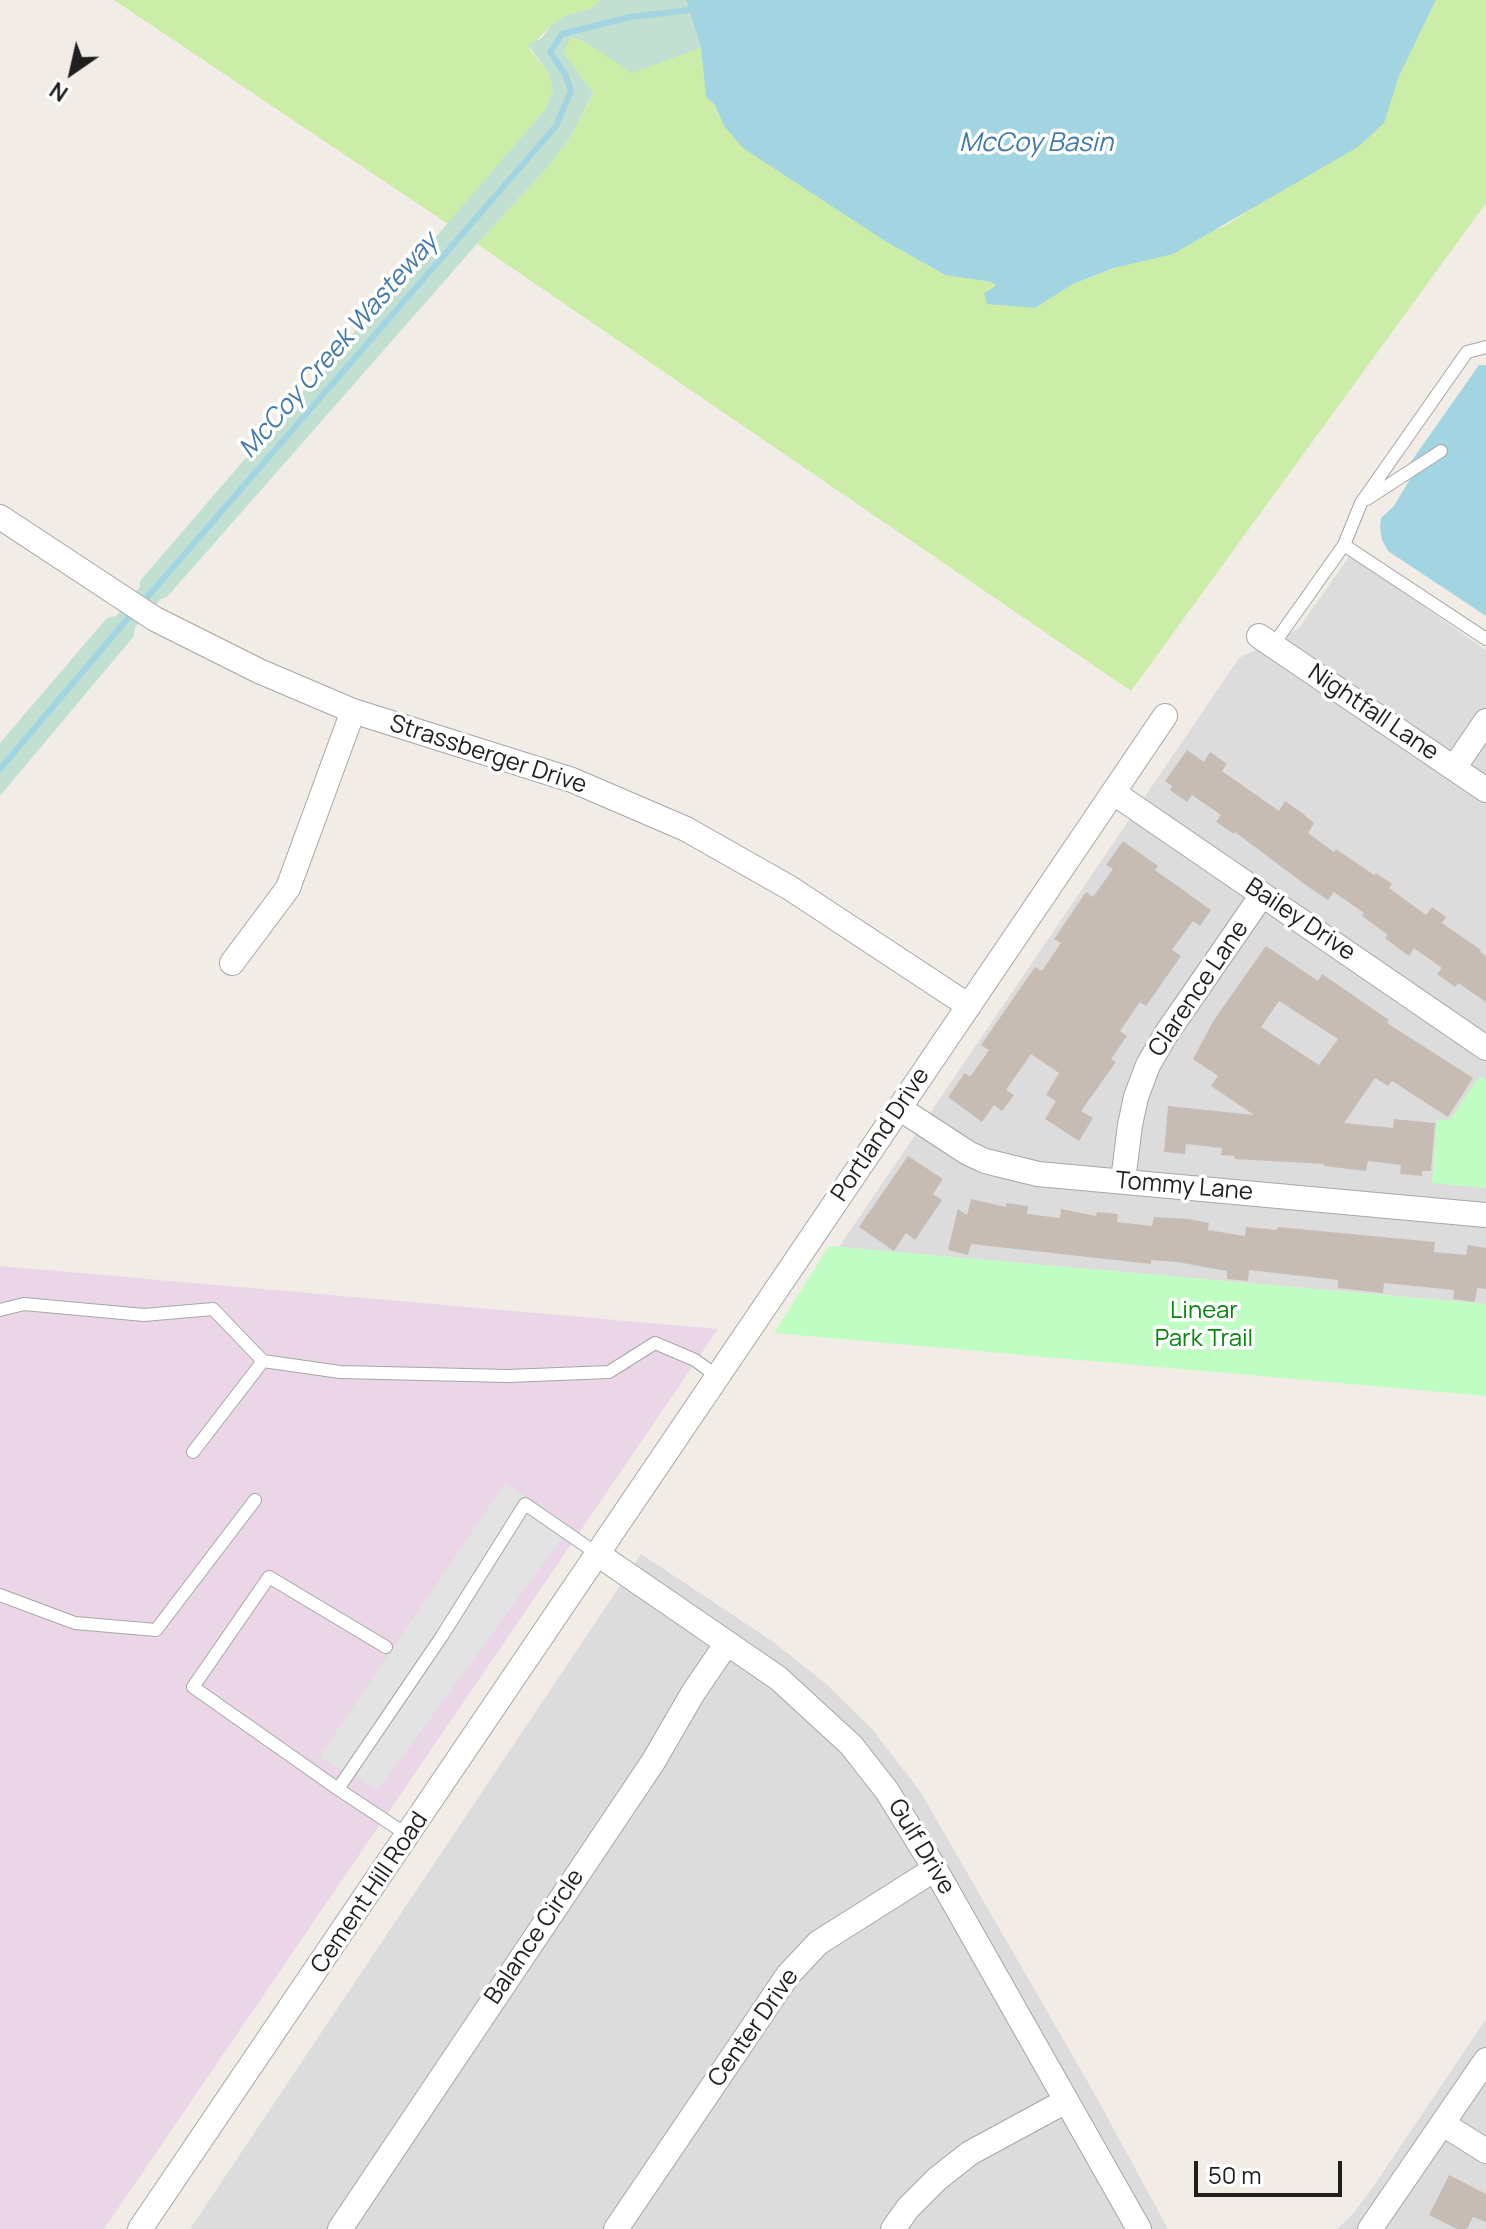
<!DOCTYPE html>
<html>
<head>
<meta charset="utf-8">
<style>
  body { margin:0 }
  #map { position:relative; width:1486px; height:2229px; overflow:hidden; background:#f1ece5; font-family:Manrope,sans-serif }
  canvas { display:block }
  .north { position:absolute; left:32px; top:32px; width:80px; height:80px; -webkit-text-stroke:6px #fff; paint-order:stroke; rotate:214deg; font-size:22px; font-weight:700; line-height:32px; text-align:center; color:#1f1f1f }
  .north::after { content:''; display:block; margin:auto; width:28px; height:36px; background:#1f1f1f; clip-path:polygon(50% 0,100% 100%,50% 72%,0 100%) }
  .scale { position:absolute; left:1194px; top:2161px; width:148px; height:36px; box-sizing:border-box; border:4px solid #1f1f1f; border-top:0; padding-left:10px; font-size:24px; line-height:28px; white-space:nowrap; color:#1f1f1f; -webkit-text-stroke:6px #fff; paint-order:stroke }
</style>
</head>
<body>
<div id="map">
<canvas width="1486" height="2229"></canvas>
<div class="north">N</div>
<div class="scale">50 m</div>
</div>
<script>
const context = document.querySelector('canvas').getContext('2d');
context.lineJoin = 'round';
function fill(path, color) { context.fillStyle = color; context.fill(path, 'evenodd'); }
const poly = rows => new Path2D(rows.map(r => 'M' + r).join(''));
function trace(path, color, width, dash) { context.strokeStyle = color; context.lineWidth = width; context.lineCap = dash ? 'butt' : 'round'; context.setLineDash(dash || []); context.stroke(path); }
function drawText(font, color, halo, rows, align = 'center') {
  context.font = font + ' Manrope,sans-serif'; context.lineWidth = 7; context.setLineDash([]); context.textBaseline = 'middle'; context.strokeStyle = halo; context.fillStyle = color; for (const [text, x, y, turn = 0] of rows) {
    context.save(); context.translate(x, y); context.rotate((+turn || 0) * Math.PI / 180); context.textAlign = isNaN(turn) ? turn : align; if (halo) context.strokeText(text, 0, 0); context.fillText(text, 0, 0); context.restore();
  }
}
const residential = poly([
  [1350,555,1486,650,1486,1304,839,1247,1239,658,1299,628],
  [641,1554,772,1641,825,1683,872,1729,920,1791,1093,2091,1168,2229,190,2229],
  [1486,2019,1486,2229,1337,2229,1352,2215,1373,2187]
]);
const industrial = poly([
  [0,1266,718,1329,104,2229,0,2229]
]);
const grass = poly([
  [114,0,601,0,590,9,565,16,550,26,529,49,548,72,553,90,545,110,448,224],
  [1436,0,1486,0,1486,203,1131,691,477,244,545,170,570,138,593,94,562,51,571,37,584,41,632,72,701,48,706,96,715,105,724,126,885,241,945,275,992,282,1035,308,1073,284,1225,226,1277,192,1399,76]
]);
const wetland = poly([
  [601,0,686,0,701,48,632,73,584,41,571,37,563,52,593,93,570,138,545,170,477,244,167,597,161,599,135,627,134,636,0,796,0,743,107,618,116,616,140,587,140,581,545,110,553,90,548,72,528,45,542,38,550,26,565,16,590,9]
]);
const park = poly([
  [1480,1076,1486,1080,1486,1188,1432,1183,1437,1119,1450,1120],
  [829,1246,1486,1304,1486,1396,774,1333]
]);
const parking = poly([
  [505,1483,571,1526,378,1790,319,1757]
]);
const water = poly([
  [686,0,1436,0,1399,76,1384,123,1358,147,1173,254,1114,268,1073,284,1035,308,987,304,984,293,996,286,992,282,945,275,885,241,743,148,724,126,715,105,706,97,701,48],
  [1479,365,1486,365,1486,616,1388,551,1382,540,1380,527,1381,518,1394,506,1413,474,1408,466]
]);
const stream = poly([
  [143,602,556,126,571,91,565,74,550,52,562,34,630,17,690,10],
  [0,769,135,610]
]);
const building = poly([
  [1187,750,1204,762,1210,752,1227,764,1222,771,1279,811,1285,801,1302,813,1314,823,1308,833,1334,852,1336,849,1374,875,1376,873,1392,884,1389,888,1426,915,1432,907,1446,917,1442,923,1481,950,1480,952,1486,956,1486,1002,1458,983,1455,987,1437,974,1442,968,1414,948,1409,956,1385,938,1388,935,1362,916,1364,913,1334,892,1328,900,1307,886,1235,832,1234,834,1216,822,1221,815,1192,795,1187,802,1170,790,1172,786,1165,781],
  [1123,841,1158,866,1155,870,1211,910,1200,926,1193,921,1172,950,1181,956,1146,1006,1140,1002,1120,1031,1127,1036,1111,1059,1116,1062,1081,1111,1093,1118,1079,1141,1045,1119,1056,1101,1046,1095,1059,1073,1031,1054,1006,1090,1014,1095,1002,1111,994,1105,982,1122,948,1097,965,1073,970,1077,989,1050,981,1045,1035,967,1042,971,1061,943,1054,939,1086,892,1093,897,1113,869,1106,865],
  [1266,946,1318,981,1322,974,1389,1020,1387,1023,1473,1078,1448,1117,1392,1081,1388,1086,1375,1078,1344,1123,1393,1128,1394,1119,1435,1123,1431,1171,1422,1171,1422,1176,1400,1174,1401,1165,1368,1161,1366,1171,1324,1166,1324,1164,1234,1159,1235,1156,1221,1155,1222,1148,1186,1144,1185,1154,1164,1152,1168,1106,1254,1115,1211,1086,1218,1076,1193,1059,1214,1020],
  [1279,1001,1338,1039,1319,1065,1261,1027],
  [908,1156,943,1179,933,1194,942,1200,915,1240,906,1233,894,1251,859,1227],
  [971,1199,1006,1207,1006,1203,1028,1206,1027,1214,1060,1218,1061,1209,1096,1216,1097,1212,1118,1214,1117,1222,1152,1226,1154,1217,1189,1219,1209,1223,1208,1230,1245,1236,1246,1227,1277,1230,1278,1227,1435,1242,1434,1252,1466,1255,1468,1245,1486,1248,1486,1289,1477,1288,1475,1302,1453,1299,1454,1290,1384,1283,1383,1293,1338,1288,1338,1280,1249,1270,1248,1281,1227,1279,1227,1271,1177,1262,1151,1260,1151,1264,971,1244,968,1255,948,1250,958,1209,967,1215],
  [1449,2175,1486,2194,1486,2222,1473,2217,1467,2229,1457,2229,1429,2215]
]);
const lane = poly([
  [1367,499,1441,451],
  [1344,545,1486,639],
  [1273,645,1344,545,1361,503,1467,352,1486,347],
  [0,1310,24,1304,144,1315,213,1309,263,1361],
  [193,1452,263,1361,340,1372,508,1376,609,1372,655,1343,695,1360,718,1377],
  [0,1595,75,1623,156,1630,255,1500],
  [338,1789,193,1687,269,1577,386,1647],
  [409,1836,338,1789,442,1636,525,1504,599,1555]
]);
const street = poly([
  [0,517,155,619,259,671,353,711,572,780,686,829,790,888,969,1006],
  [1259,636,1486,790],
  [1454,768,1486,721],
  [1114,793,1486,1048],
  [232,963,288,888,353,711],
  [899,1108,968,1153,985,1161,1038,1174,1486,1215],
  [1123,1181,1130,1125,1136,1097,1148,1065,1166,1034,1262,895],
  [599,1555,778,1678,851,1745,887,1791,935,1869,1139,2229],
  [1443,2124,1486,2151],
  [140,2229,1165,716],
  [340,2229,653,1762,693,1693,727,1643],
  [616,2229,788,1975,818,1943,935,1869],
  [893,2229,908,2208,937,2179,970,2153,1066,2101],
  [1370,2229,1486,2060]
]);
const streetNames = [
  ["Nightfall Lane",1373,713,34],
  ["Strassberger Drive",488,755,18],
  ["Bailey Drive",1300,920,34],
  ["Clarence Lane",1199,989,-56],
  ["Portland Drive",881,1135,-56],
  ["Tommy Lane",1184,1187,5],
  ["Gulf Drive",921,1847,59],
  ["Cement Hill Road",370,1893,-56],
  ["Balance Circle",535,1937,-56],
  ["Center Drive",754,2028,-55]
];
const parkNames = [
  ["Linear",1204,1311],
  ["Park Trail",1204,1339]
];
const waterNames = [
  ["McCoy Basin",1036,144],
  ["McCoy Creek Wasteway",339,346,-49]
];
fill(residential, '#dddcdc');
fill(industrial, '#ead6e7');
fill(grass, '#cbeda8');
fill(wetland, '#c1e0d1');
fill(park, '#c0fdc3');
fill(parking, '#e3e3e3');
fill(water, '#a3d4e1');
trace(stream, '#a3d4e1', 6);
fill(building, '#c6bcb4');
trace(lane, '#a6a6a6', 14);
trace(street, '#a6a6a6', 26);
trace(lane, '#fff', 12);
trace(street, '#fff', 24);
drawText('24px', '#1f1f1f', '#fff', streetNames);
drawText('24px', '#05860d', '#fff', parkNames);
drawText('italic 26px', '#427aad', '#fff', waterNames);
</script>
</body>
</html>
